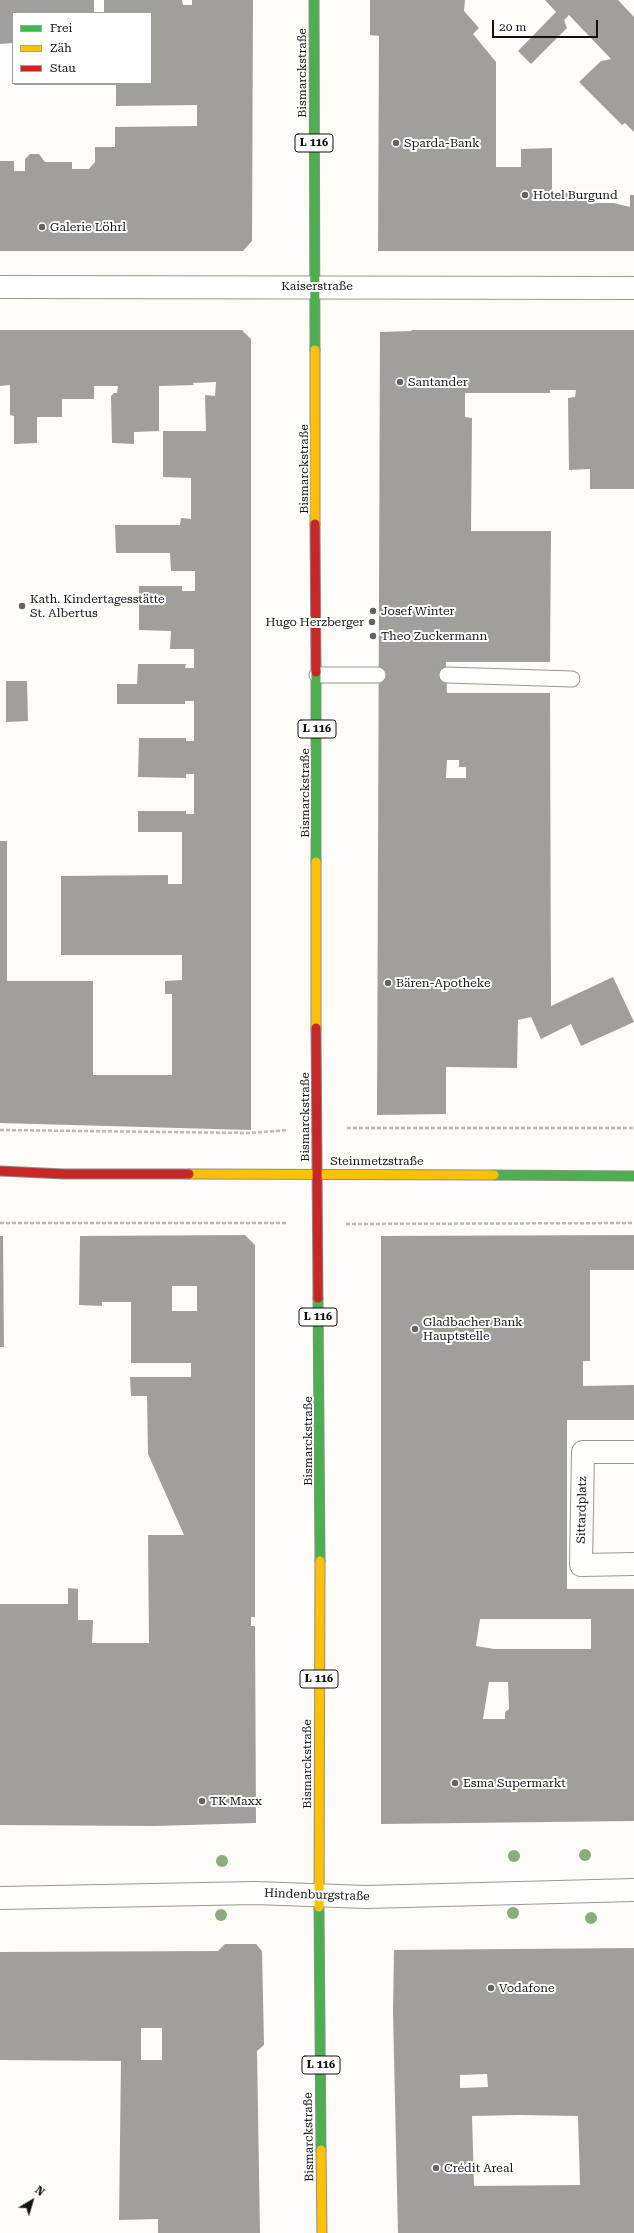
<!DOCTYPE html>
<html>
<head>
<meta charset="utf-8">
<style>
  body { margin:0 }
  #map { position:relative; width:634px; height:2233px; overflow:hidden; background:#fdfcf7; font-family:"Roboto Serif",serif }
  canvas { display:block }
  .legend { position:absolute; left:12px; top:12px; width:140px; height:72px; box-sizing:border-box; background:#fff; border:1px solid #a0a0a0; margin:0; padding:5px 7px; list-style:none; font-size:12px; color:#111 }
  .legend li { display:flex; align-items:center; gap:8px; height:20px }
  .legend b { width:20px; border:1px solid #a0a0a0 }
  .north { position:absolute; left:12px; top:2181px; width:40px; height:40px; -webkit-text-stroke:3px #fff; paint-order:stroke; rotate:38deg; font-size:11px; font-weight:700; line-height:16px; text-align:center; color:#111 }
  .north::after { content:''; display:block; margin:auto; width:14px; height:18px; background:#111; clip-path:polygon(50% 0,100% 100%,50% 72%,0 100%) }
  .scale { position:absolute; left:492px; top:20px; width:106px; height:18px; box-sizing:border-box; border:2px solid #111; border-top:0; padding-left:5px; font-size:12px; line-height:14px; white-space:nowrap; color:#111; -webkit-text-stroke:3px #fff; paint-order:stroke }
</style>
</head>
<body>
<div id="map">
<canvas width="634" height="2233"></canvas>
<ul class="legend">
<li><b style="height:5px;background:#4caf50"></b>Frei</li>
<li><b style="height:5px;background:#ffc107"></b>Zäh</li>
<li><b style="height:5px;background:#c62828"></b>Stau</li>
</ul>
<div class="north">N</div>
<div class="scale">20 m</div>
</div>
<script>
const context = document.querySelector('canvas').getContext('2d');
context.lineJoin = 'round';
function fill(path, color) { context.fillStyle = color; context.fill(path, 'evenodd'); }
const poly = rows => new Path2D(rows.map(r => 'M' + r).join(''));
function trace(path, color, width, dash) { context.strokeStyle = color; context.lineWidth = width; context.lineCap = dash ? 'butt' : 'round'; context.setLineDash(dash || []); context.stroke(path); }
function drawText(font, color, halo, rows, align = 'center') {
  context.font = font + ' "Roboto Serif",serif'; context.lineWidth = 4; context.setLineDash([]); context.textBaseline = 'middle'; context.strokeStyle = halo; context.fillStyle = color; for (const [text, x, y, turn = 0] of rows) {
    context.save(); context.translate(x, y); context.rotate((+turn || 0) * Math.PI / 180); context.textAlign = isNaN(turn) ? turn : align; if (halo) context.strokeText(text, 0, 0); context.fillText(text, 0, 0); context.restore();
  }
}
const building = poly([
  [0,0,94,0,94,13,13,13,13,43,0,44],
  [104,0,182,0,183,5,192,5,192,0,253,0,252,241,243,251,0,251,0,161,14,161,14,171,25,171,25,159,30,154,39,154,45,162,72,162,72,169,89,169,95,162,95,147,115,147,115,127,197,126,197,105,116,106,116,85,14,85,14,83,151,83,151,13,104,13],
  [370,0,465,0,464,11,479,28,473,34,496,62,496,167,521,167,521,149,552,148,552,193,577,192,577,195,594,195,594,203,614,203,630,207,630,195,634,195,634,251,378,251,379,36,370,35],
  [545,0,618,0,634,17,634,132,625,123,622,125,579,82,601,61,611,59,569,15,564,20,567,28,531,64,518,51,556,12],
  [0,330,242,330,251,339,251,1130,0,1123,0,841,7,841,7,981,93,981,93,1075,172,1075,172,994,165,994,165,981,182,980,182,955,61,955,61,876,168,875,168,884,182,884,182,832,138,832,138,811,186,811,186,814,194,814,194,774,186,774,186,778,138,777,139,738,186,738,186,741,194,741,194,701,185,701,185,704,117,704,117,684,137,684,138,664,186,664,185,668,194,668,194,649,170,649,171,631,139,630,139,586,182,586,182,591,195,591,195,571,171,571,170,553,116,553,115,525,180,525,181,518,191,519,191,478,163,477,163,431,206,431,205,395,215,396,216,382,193,383,194,385,159,386,159,431,134,432,134,444,112,443,111,396,114,393,117,393,118,386,94,386,94,399,62,399,62,417,37,417,37,443,14,444,14,416,10,415,10,385,0,386],
  [411,330,634,330,634,489,590,489,590,469,569,470,568,398,575,397,576,390,550,390,550,393,465,393,465,417,472,418,471,531,551,531,550,662,446,662,447,693,550,693,551,1006,613,977,634,1022,581,1046,571,1024,541,1039,531,1017,518,1020,517,1068,446,1067,446,1114,377,1115,380,332,412,331],
  [447,760,459,760,459,767,466,767,466,778,446,778],
  [6,681,27,681,28,721,6,722],
  [245,1235,255,1245,255,1617,251,1617,251,1626,255,1626,256,1823,155,1826,0,1825,0,1604,68,1604,68,1588,78,1589,78,1620,93,1620,92,1643,149,1643,148,1535,184,1535,148,1454,147,1396,131,1396,130,1377,191,1377,191,1363,131,1363,131,1302,102,1302,102,1306,79,1305,80,1236],
  [172,1286,197,1286,197,1311,172,1311],
  [634,1235,634,1270,590,1270,590,1361,583,1361,583,1386,634,1385,634,1420,567,1420,567,1589,634,1589,634,1821,381,1824,381,1236],
  [480,1619,591,1619,591,1649,494,1649,476,1646],
  [489,1682,508,1682,509,1709,505,1712,505,1719,483,1719],
  [0,1236,3,1236,4,1347,0,1347],
  [225,1944,256,1944,262,1951,264,2045,257,2051,260,2233,158,2233,158,2219,119,2220,121,2061,0,2060,0,1952,218,1951],
  [141,2028,162,2028,162,2060,141,2060],
  [634,1948,634,2233,398,2233,393,2012,394,1950],
  [487,2074,488,2087,460,2088,460,2075],
  [519,2115,578,2116,580,2185,474,2186,472,2116]
]);
const path = poly([
  [347,1128,634,1128],
  [0,1130,250,1133,288,1130],
  [0,1223,287,1223],
  [346,1224,634,1223]
]);
const lane = poly([
  [317,675,378,675],
  [447,675,572,679]
]);
const street = poly([
  [0,287,634,288],
  [634,1452,583,1452,581,1565,634,1564],
  [0,1898,255,1893,366,1897,634,1890]
]);
const fast = poly([
  [314,0,315,350],
  [316,672,316,862],
  [494,1175,634,1176],
  [318,1298,320,1561],
  [319,1907,321,2150]
]);
const slow = poly([
  [315,350,315,524],
  [316,862,316,1028],
  [189,1174,494,1175],
  [319,1907,320,1561],
  [321,2150,322,2233]
]);
const jam = poly([
  [315,524,316,672],
  [316,1028,318,1298],
  [0,1171,64,1174,189,1174]
]);
const trees = [
  [585,1855],
  [514,1856],
  [222,1861],
  [513,1913],
  [221,1915],
  [591,1918]
];
const markers = [
  [396,143,4,"#646362"],
  [525,195,4,"#646362"],
  [42,227,4,"#646362"],
  [400,382,4,"#646362"],
  [22,606,4,"#646362"],
  [373,611,4,"#646362"],
  [372,622,4,"#646362"],
  [373,636,4,"#646362"],
  [388,983,4,"#646362"],
  [415,1329,4,"#646362"],
  [455,1783,4,"#646362"],
  [202,1801,4,"#646362"],
  [491,1988,4,"#646362"],
  [436,2168,4,"#646362"]
];
const shields = [
  [314,143,38],
  [317,729,38],
  [318,1317,38],
  [319,1679,38],
  [321,2065,38]
];
const shieldNames = [
  ["L 116",314,143],
  ["L 116",317,729],
  ["L 116",318,1317],
  ["L 116",319,1679],
  ["L 116",321,2065]
];
const streetNames = [
  ["Bismarckstraße",302,73,-90],
  ["Kaiserstraße",317,286],
  ["Bismarckstraße",304,469,-90],
  ["Bismarckstraße",305,793,-90],
  ["Bismarckstraße",305,1117,-90],
  ["Steinmetzstraße",377,1161],
  ["Bismarckstraße",308,1441,-90],
  ["Sittardplatz",582,1510,-89],
  ["Bismarckstraße",307,1764,-90],
  ["Hindenburgstraße",317,1895,2],
  ["Bismarckstraße",309,2137,-91]
];
const poiNames = [
  ["Sparda-Bank",404,143],
  ["Hotel Burgund",533,195],
  ["Galerie Löhrl",50,227],
  ["Santander",408,382],
  ["Kath. Kindertagesstätte",30,599],
  ["St. Albertus",30,613],
  ["Josef Winter",381,611],
  ["Hugo Herzberger",364,622,"right"],
  ["Theo Zuckermann",381,636],
  ["Bären-Apotheke",396,983],
  ["Gladbacher Bank",423,1322],
  ["Hauptstelle",423,1336],
  ["Esma Supermarkt",463,1783],
  ["TK Maxx",210,1801],
  ["Vodafone",499,1988],
  ["Crédit Areal",444,2168]
];
fill(building, '#a19f9c');
trace(lane, '#979795', 17);
trace(street, '#979795', 24);
trace(fast, '#8e8d8b', 11);
trace(slow, '#8e8d8b', 11);
trace(jam, '#8e8d8b', 11);
trace(path, '#b9b9b8', 2.5, [4, 2]);
trace(lane, '#fffffe', 15);
trace(street, '#fffffe', 22);
trace(fast, '#4caf50', 9);
trace(slow, '#ffc107', 9);
trace(jam, '#c62828', 9);
context.fillStyle = '#8cac80';
for (const [x, y] of trees) { context.beginPath(); context.arc(x, y, 6, 0, 2 * Math.PI); context.fill(); }
for (const [x, y, r, color] of markers) { const dot = new Path2D(); dot.arc(x, y, r, 0, 2 * Math.PI); context.fillStyle = color; context.fill(dot); trace(dot, '#fff', 1.5); }
for (const [x, y, w] of shields) { const box = new Path2D(); box.roundRect(x - w / 2, y - 9, w, 18, 3); context.fillStyle = '#fff'; context.fill(box); trace(box, '#111', 1); }
drawText('bold 11px', '#111', null, shieldNames);
drawText('12px', '#111', '#fff', streetNames);
drawText('12px', '#111', '#fff', poiNames, 'left');
</script>
</body>
</html>
